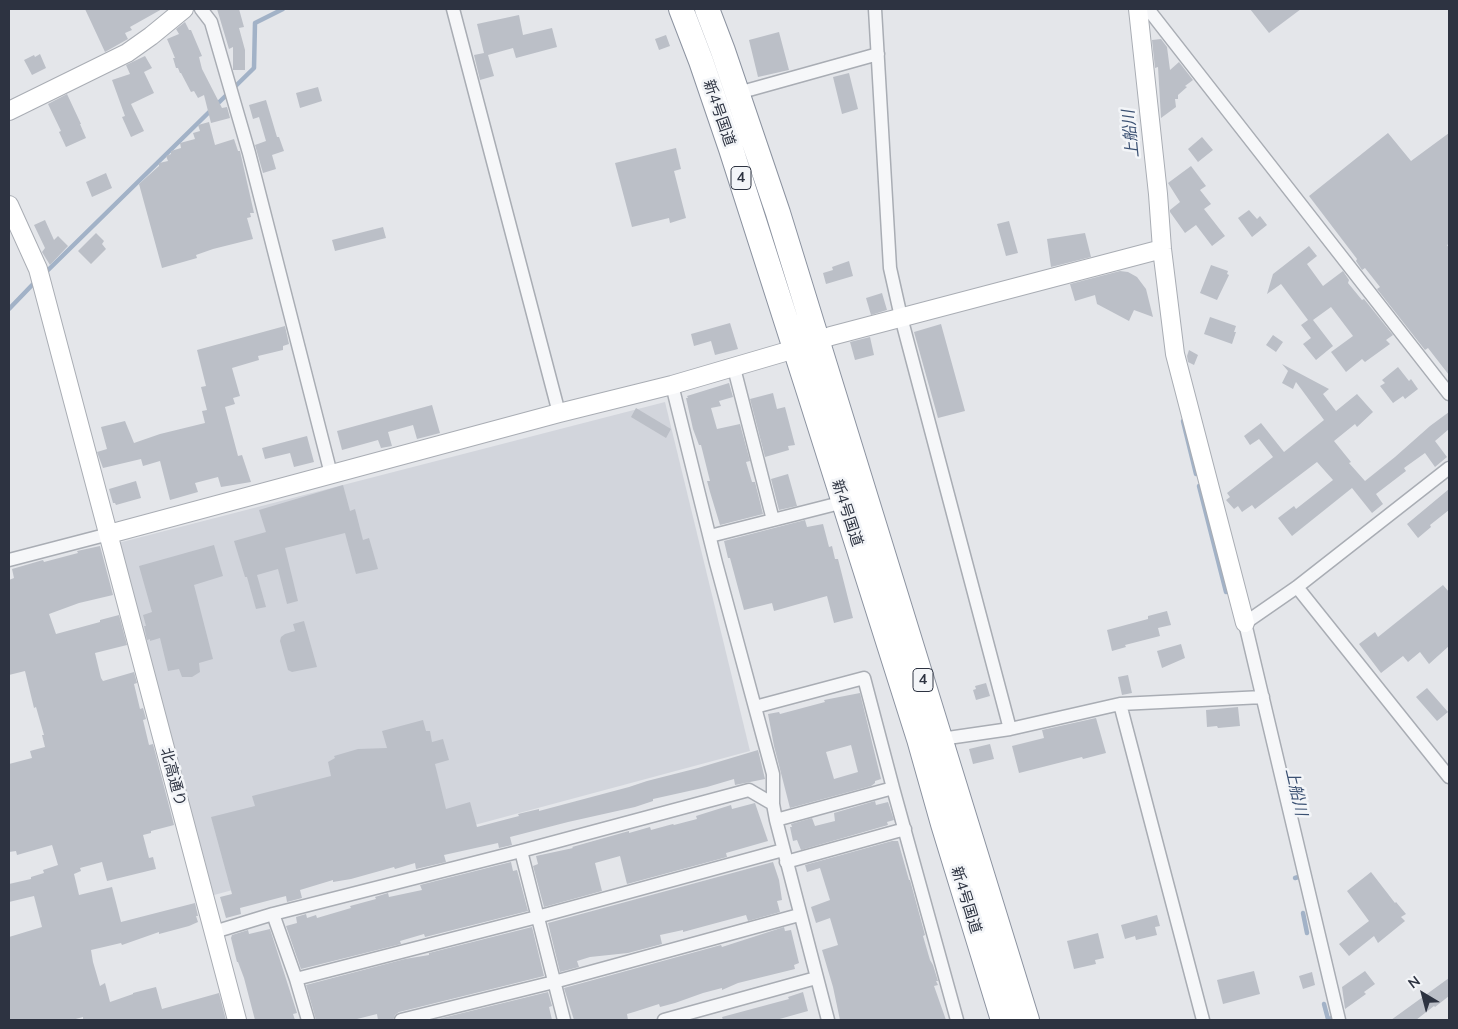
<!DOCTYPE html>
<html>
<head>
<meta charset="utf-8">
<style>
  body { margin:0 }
  #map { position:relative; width:1458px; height:1029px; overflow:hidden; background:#e4e6ea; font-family:Mulish,sans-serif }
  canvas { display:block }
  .frame { position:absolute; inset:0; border:10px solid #2d3341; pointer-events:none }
  .north { position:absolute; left:1398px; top:969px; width:50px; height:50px; -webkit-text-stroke:4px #f3f5f8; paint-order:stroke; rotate:323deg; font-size:14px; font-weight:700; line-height:20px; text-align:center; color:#2d3341 }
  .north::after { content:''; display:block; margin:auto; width:18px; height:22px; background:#2d3341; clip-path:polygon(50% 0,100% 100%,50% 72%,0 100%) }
</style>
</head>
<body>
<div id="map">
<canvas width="1458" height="1029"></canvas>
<div class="frame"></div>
<div class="north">N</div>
</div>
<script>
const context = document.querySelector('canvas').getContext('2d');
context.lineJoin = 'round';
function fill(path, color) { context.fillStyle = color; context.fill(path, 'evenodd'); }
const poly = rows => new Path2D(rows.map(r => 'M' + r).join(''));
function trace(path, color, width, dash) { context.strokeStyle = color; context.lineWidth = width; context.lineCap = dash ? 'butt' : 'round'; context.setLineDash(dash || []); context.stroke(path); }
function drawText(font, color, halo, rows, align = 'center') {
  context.font = font + ' Mulish,"Noto Sans JP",sans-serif'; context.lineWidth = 5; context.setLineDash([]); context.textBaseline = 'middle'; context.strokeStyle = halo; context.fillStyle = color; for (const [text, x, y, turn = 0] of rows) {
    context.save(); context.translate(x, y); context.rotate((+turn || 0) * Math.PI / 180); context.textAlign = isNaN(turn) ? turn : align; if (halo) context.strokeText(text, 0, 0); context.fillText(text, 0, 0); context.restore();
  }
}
const built = poly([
  [665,402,750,751,214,895,118,543]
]);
const stream = poly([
  [44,274,254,68,255,23,283,9],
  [9,309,36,281],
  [1183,421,1196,474],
  [1199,486,1226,592],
  [1295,878,1302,876,1302,874],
  [1303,913,1307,933],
  [1324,1004,1328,1019,1334,1018,1335,1020]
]);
const building = poly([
  [85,9,162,9,130,27,132,30,125,33,128,39,105,52],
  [217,9,239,9,244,27,239,28,245,50,245,70,233,70,233,47,229,49],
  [1250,9,1301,9,1269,33],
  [519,15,523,35,552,28,557,47,516,58,513,48,488,55,494,76,480,80,474,55,484,53,477,24],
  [185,22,189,30,191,30,202,56,199,57,202,69,222,108,227,107,230,118,211,123,204,95,198,98,194,91,191,92,181,73,180,73,178,68,176,68,173,58,175,58,167,39,179,34,176,29],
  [779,32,789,70,758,77,749,40],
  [666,35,670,46,659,50,655,39],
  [1161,39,1167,47,1170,70,1179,62,1193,80,1185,86,1187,87,1178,95,1178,99,1175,99,1176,107,1161,118,1158,67,1155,68,1152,40],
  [40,54,46,68,32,75,24,60,34,55,35,57],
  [145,56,152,68,144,72,154,93,131,104,144,131,131,137,122,117,125,116,112,80,130,74,126,65],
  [849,73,858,109,842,114,833,77],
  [318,87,322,101,300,108,296,93],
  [67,94,81,124,80,124,86,138,66,147,59,132,61,131,48,104],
  [266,100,277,137,279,137,284,151,272,155,276,169,263,173,255,145,266,141,259,117,253,119,249,105],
  [209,122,215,145,234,139,238,151,240,151,254,213,250,213,251,217,247,218,253,239,213,249,196,255,197,258,162,268,139,184,159,166,159,163,168,161,166,156,171,154,171,151,181,148,180,143,195,139,193,133,200,131,198,125],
  [1388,133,1411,161,1449,133,1449,244,1447,245,1449,248,1449,375,1428,348,1425,350,1377,289,1380,287,1365,268,1362,270,1356,261,1357,259,1309,196],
  [1202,137,1213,150,1198,162,1188,149],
  [676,148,681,169,674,171,686,218,670,223,669,218,632,227,615,163],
  [1191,166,1206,186,1200,190,1211,204,1204,209,1225,236,1212,246,1196,225,1185,233,1170,212,1170,210,1180,202,1168,183],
  [106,173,112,188,92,197,86,182],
  [1249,210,1257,219,1260,216,1267,225,1252,237,1238,218],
  [45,220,54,240,58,236,68,246,50,265,42,252,45,248,34,225],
  [1009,221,1018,253,1006,256,997,224],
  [383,227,386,238,335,251,332,240],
  [96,233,104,241,102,244,106,249,91,264,78,251],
  [1085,233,1091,257,1051,267,1047,239],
  [1309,246,1317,256,1307,264,1323,286,1343,271,1349,280,1348,283,1362,300,1364,299,1393,335,1386,340,1390,344,1365,362,1362,359,1346,372,1331,352,1353,336,1331,307,1313,320,1333,346,1316,360,1303,344,1311,338,1301,325,1308,320,1281,284,1267,294,1273,274],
  [849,261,853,276,826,284,823,273,833,270,832,267],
  [1211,265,1228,271,1227,274,1229,275,1217,300,1200,293],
  [1120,271,1128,272,1137,277,1146,289,1153,317,1134,310,1129,321,1097,304,1095,295,1075,301,1070,284],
  [882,293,887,310,871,315,866,298],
  [1210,317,1236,326,1234,332,1236,332,1232,344,1204,334],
  [730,323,738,349,715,355,711,341,694,346,691,334],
  [941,324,965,411,938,418,914,332],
  [285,326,289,344,283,346,283,350,258,356,259,360,232,368,240,396,233,398,235,404,225,407,238,456,242,455,251,482,221,487,218,477,195,483,198,492,170,500,160,461,143,466,141,459,103,468,97,452,107,449,101,427,125,421,134,443,160,434,205,423,202,411,207,410,201,387,206,386,197,350],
  [1273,335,1283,342,1276,352,1266,345],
  [870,337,874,355,855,360,850,342],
  [1189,350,1198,355,1194,365,1188,362,1187,356],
  [1282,364,1329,389,1323,394,1336,411,1357,394,1373,412,1357,427,1355,424,1334,441,1351,462,1349,463,1365,481,1395,457,1430,426,1449,412,1449,429,1435,441,1447,457,1435,467,1425,453,1404,468,1406,471,1376,494,1383,504,1372,513,1352,488,1292,536,1278,518,1294,506,1296,509,1333,480,1317,462,1255,509,1252,505,1242,512,1238,506,1234,509,1226,500,1230,497,1227,493,1273,457,1259,439,1250,445,1244,436,1261,423,1284,452,1324,420,1296,382,1293,389,1282,383,1288,371],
  [1398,367,1409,381,1411,379,1418,389,1405,399,1403,396,1393,403,1380,386,1385,383,1382,380],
  [729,383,733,397,719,401,721,406,711,408,717,429,740,424,750,461,746,462,752,482,755,482,763,514,720,525,710,492,707,481,710,481,701,445,699,445,693,429,686,398,688,398,687,396],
  [773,393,777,409,785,407,795,445,788,446,789,450,765,457,750,399],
  [432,405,440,433,417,439,413,425,388,432,392,446,381,448,378,440,342,450,337,431],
  [636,408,671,429,666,438,631,417],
  [307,436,314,462,294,467,290,453,265,459,262,448],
  [788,474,797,506,779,510,771,479],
  [136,481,141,498,116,505,115,503,113,503,109,489],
  [343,485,350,511,355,509,363,540,369,538,378,569,356,574,345,533,285,548,298,601,287,604,278,569,257,575,266,607,256,609,247,577,245,577,234,541,266,532,259,510],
  [1449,489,1449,510,1430,525,1431,527,1418,538,1407,524],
  [805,520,807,527,823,524,829,547,832,546,835,559,838,559,853,618,834,623,827,596,774,611,772,603,744,610,730,558,728,558,724,541],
  [214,545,223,576,194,585,213,659,199,663,200,672,192,677,182,677,179,669,168,671,160,638,150,641,150,639,147,640,144,626,146,626,143,615,152,612,139,566],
  [100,546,113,595,79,603,49,614,56,634,100,622,100,620,119,615,127,645,95,653,101,678,103,681,134,672,137,683,134,684,140,709,143,708,146,719,143,720,149,745,153,744,174,825,151,831,151,833,143,835,149,858,153,857,156,869,107,881,102,862,80,868,81,871,74,874,79,895,112,887,121,922,195,903,198,916,196,916,198,922,189,926,159,934,159,932,122,945,121,943,91,950,93,962,100,986,105,983,110,1002,133,994,133,993,156,987,162,1009,219,993,226,1020,83,1020,83,1017,72,1020,9,1020,9,937,42,927,34,896,9,902,9,884,31,879,31,877,44,873,43,870,58,865,52,845,17,855,16,851,9,852,9,764,32,758,30,751,45,747,42,735,44,735,36,707,34,708,25,671,9,675,9,580,14,578,12,569,43,560,44,562,78,553,77,551],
  [1443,585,1449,592,1449,646,1429,664,1420,652,1408,662,1403,656,1381,673,1359,644,1375,632,1378,637],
  [1167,611,1171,625,1158,628,1160,636,1125,645,1126,647,1112,651,1107,630,1148,619,1148,616],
  [304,621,317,667,292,672,288,670,280,641,281,637,285,634,295,631,293,624],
  [1181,644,1185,658,1162,668,1157,651],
  [1128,675,1132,693,1122,695,1118,677],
  [986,683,990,696,976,700,973,690,976,689,975,686],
  [1427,688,1448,712,1437,721,1416,697],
  [860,693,881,779,875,781,875,783,871,786,790,808,774,746,768,714,779,712,780,714,825,702,824,700],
  [851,745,858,772,834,779,826,752],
  [1238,707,1240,726,1218,728,1217,726,1207,727,1206,710],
  [1096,718,1106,753,1083,759,1082,757,1019,773,1012,746,1044,738,1042,730],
  [423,720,426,731,430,731,432,742,443,739,449,760,435,764,446,809,470,802,477,827,519,816,518,814,539,809,539,811,629,787,647,781,698,768,758,750,765,779,735,785,734,779,707,787,653,799,653,801,635,807,568,822,510,837,512,845,499,848,498,843,444,855,446,862,416,869,415,863,395,869,394,867,351,879,333,882,333,880,300,890,302,898,287,902,286,896,240,908,241,914,226,918,220,897,232,894,211,817,255,806,252,796,331,776,328,762,335,758,334,756,358,749,387,748,382,731],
  [990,744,994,759,973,764,969,749],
  [875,801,876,805,888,802,894,820,887,822,888,825,801,850,797,840,793,841,790,827,792,827,791,824,812,818,815,826,835,821,834,813],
  [755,803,768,841,726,853,727,857,627,884,620,856,595,863,602,891,544,907,533,866,538,864,536,856,573,848,572,847,629,831,629,833,650,827,651,830,673,824,674,825,697,819,696,816,731,805,732,809],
  [892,841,898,841,909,880,910,880,925,935,923,936,930,960,933,965,938,981,936,981,938,985,934,986,946,1020,840,1020,833,987,822,950,838,945,830,918,816,923,811,907,830,900,820,868,807,872,805,865],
  [511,862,513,871,517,870,528,911,425,937,424,934,400,941,401,944,301,969,286,926,297,923,296,917,306,914,307,918,316,915,317,918,351,908,350,906,376,899,375,897,388,893,389,897,422,890,420,885],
  [773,862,779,880,782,900,777,901,780,912,748,921,746,915,683,932,683,930,660,935,662,944,628,953,590,957,577,961,579,967,560,972,548,923],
  [1371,872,1395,903,1396,902,1406,914,1401,917,1405,921,1378,943,1374,936,1349,956,1339,944,1369,921,1347,891],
  [1157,915,1160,926,1155,927,1157,935,1136,940,1135,936,1125,939,1121,925],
  [532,927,544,976,399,1012,395,1015,393,1020,378,1020,377,1014,353,1020,316,1020,306,985,405,959,429,955,429,953],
  [784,927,785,931,791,930,799,963,794,965,795,969,738,983,722,990,722,988,703,993,675,1003,660,1007,659,1004,634,1012,627,1014,628,1020,574,1020,564,988,721,945,722,947],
  [270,929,297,1013,293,1014,295,1020,255,1020,244,978,238,962,237,962,231,938,232,935,248,930,249,934],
  [1098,933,1104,958,1095,960,1096,964,1074,969,1067,941],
  [1254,971,1260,994,1223,1004,1217,980],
  [1365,971,1375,984,1364,992,1366,994,1345,1009,1342,987],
  [1312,972,1315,985,1303,989,1299,976],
  [1449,978,1449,996,1435,1007,1434,1006,1416,1020,1391,1020],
  [548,992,552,1006,549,1007,552,1020,434,1020],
  [803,992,808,1011,776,1020,723,1020,722,1017,789,999,788,997]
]);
const street = poly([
  [201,9,211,22,249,153,331,474],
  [453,9,559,413],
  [875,9,890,268,901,317,1010,729],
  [1148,9,1449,394],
  [738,93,878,54],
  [734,368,773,520],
  [672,385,716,563,773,774,773,804,776,820,828,1020],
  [710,536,844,502],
  [9,560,109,534],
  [1297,587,1449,777],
  [1120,704,1203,1020],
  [755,707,864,678,893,788,776,820],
  [941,739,1010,729,1120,704,1263,697],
  [893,788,957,1020],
  [521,851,564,1020],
  [786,862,905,829],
  [273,914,296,979,308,1020],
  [214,932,273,914,521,851,749,790,773,804],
  [296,979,537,917,783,850],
  [401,1020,554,982,799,915],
  [664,1020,816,978],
  [1339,1020,1245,623,1297,587,1449,468]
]);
const secondary = poly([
  [1138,9,1158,194,1162,249,1175,354,1245,623],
  [9,111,127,53,151,36,184,9],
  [9,205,38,269,42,284,237,1020],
  [109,534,559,413,672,385,795,349,831,336,1162,249]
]);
const highway = poly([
  [681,9,701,61,731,149,809,392,919,739,943,824,1003,1020],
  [707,9,723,51,778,213,1027,1020]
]);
const shields = [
  [741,178,20],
  [923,680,20]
];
const shieldNames = [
  ["4",741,178],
  ["4",923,680]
];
const streetNames = [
  ["新4号国道",719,113,71],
  ["新4号国道",847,513,72],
  ["北高通り",173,777,75],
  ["新4号国道",966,900,73]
];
const waterNames = [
  ["上船川",1131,134,-96],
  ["上船川",1296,792,77]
];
fill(built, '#d2d5dc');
trace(stream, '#a2b2c7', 4.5);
fill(building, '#bbbfc7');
trace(street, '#a9adb4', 15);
trace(secondary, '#a9adb4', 20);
trace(highway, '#8c93a0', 26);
trace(street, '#f6f7f9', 12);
trace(secondary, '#fff', 18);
trace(highway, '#fff', 24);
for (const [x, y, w] of shields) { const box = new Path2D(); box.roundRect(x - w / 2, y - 11.5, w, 23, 4); context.fillStyle = '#f3f5f8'; context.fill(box); trace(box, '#2d3341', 1); }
drawText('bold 14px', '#2d3341', null, shieldNames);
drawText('15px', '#2d3341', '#f3f5f8', streetNames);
drawText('italic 16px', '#3a5072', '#f3f5f8', waterNames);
</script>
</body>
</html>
